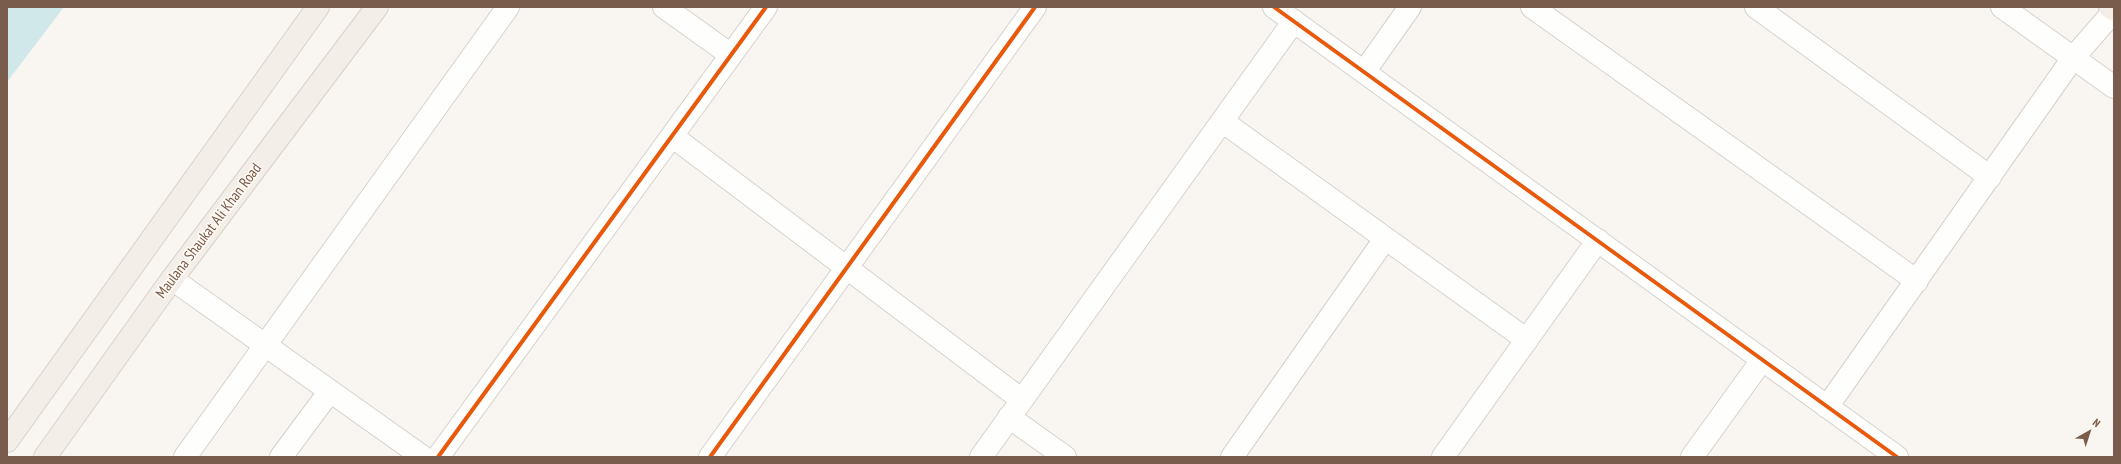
<!DOCTYPE html>
<html>
<head>
<meta charset="utf-8">
<style>
  body { margin:0 }
  #map { position:relative; width:2121px; height:464px; overflow:hidden; background:#f9f5f0; font-family:"PT Sans Narrow",sans-serif }
  canvas { display:block }
  .frame { position:absolute; inset:0; border:8px solid #7a5c4d; pointer-events:none }
  .north { position:absolute; left:2069px; top:412px; width:40px; height:40px; -webkit-text-stroke:3px #fffaf3; paint-order:stroke; rotate:39deg; font-size:11px; font-weight:700; line-height:16px; text-align:center; color:#7a5c4d }
  .north::after { content:''; display:block; margin:auto; width:14px; height:18px; background:#7a5c4d; clip-path:polygon(50% 0,100% 100%,50% 72%,0 100%) }
</style>
</head>
<body>
<div id="map">
<canvas width="2121" height="464"></canvas>
<div class="frame"></div>
<div class="north">N</div>
</div>
<script>
const context = document.querySelector('canvas').getContext('2d');
context.lineJoin = 'round';
function fill(path, color) { context.fillStyle = color; context.fill(path, 'evenodd'); }
const poly = rows => new Path2D(rows.map(r => 'M' + r).join(''));
function trace(path, color, width, dash) { context.strokeStyle = color; context.lineWidth = width; context.lineCap = dash ? 'butt' : 'round'; context.setLineDash(dash || []); context.stroke(path); }
function drawText(font, color, halo, rows, align = 'center') {
  context.font = font + ' "PT Sans Narrow",sans-serif'; context.lineWidth = 3.5; context.setLineDash([]); context.textBaseline = 'middle'; context.strokeStyle = halo; context.fillStyle = color; for (const [text, x, y, turn = 0] of rows) {
    context.save(); context.translate(x, y); context.rotate((+turn || 0) * Math.PI / 180); context.textAlign = isNaN(turn) ? turn : align; if (halo) context.strokeText(text, 0, 0); context.fillText(text, 0, 0); context.restore();
  }
}
const water = poly([
  [7,7,64,7,7,82]
]);
const minor = poly([
  [664,7,731,55],
  [1274,7,1897,457],
  [1532,7,1917,281],
  [1756,7,1990,177],
  [2002,7,2114,87],
  [1364,72,1410,7],
  [1222,121,1527,340],
  [672,136,1022,400],
  [172,279,423,457],
  [1827,407,2073,58,2114,11],
  [1009,417,1065,457],
  [185,457,508,7],
  [281,457,330,391],
  [438,457,766,7],
  [710,457,1035,7],
  [981,457,1294,21],
  [1232,457,1385,239],
  [1443,457,1598,240],
  [1692,457,1762,360]
]);
const major = poly([
  [2110,7,2114,10],
  [7,441,318,7],
  [45,457,172,279,377,7]
]);
const cycleway = poly([
  [1274,7,1897,457],
  [438,457,766,7],
  [710,457,1035,7]
]);
const streetNames = [
  ["Maulana Shaukat Ali Khan Road",209,231,-53]
];
fill(water, '#d0e8ea');
trace(minor, '#d7d1cb', 24);
trace(major, '#dad1cc', 24);
trace(minor, '#fefefd', 22);
trace(major, '#f3eee8', 22);
trace(cycleway, '#e8590c', 4);
drawText('15px', '#7a5c4d', '#fffaf3', streetNames);
</script>
</body>
</html>
